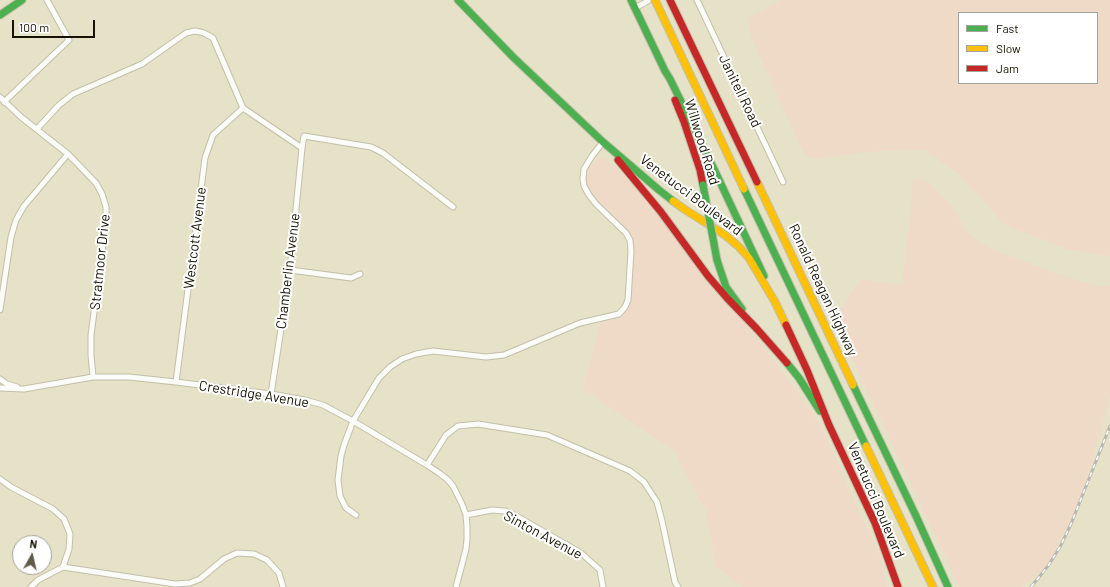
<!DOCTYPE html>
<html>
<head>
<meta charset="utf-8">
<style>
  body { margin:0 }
  #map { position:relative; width:1110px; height:587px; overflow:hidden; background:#e6e2c7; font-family:Barlow,sans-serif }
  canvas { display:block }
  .legend { position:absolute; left:958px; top:12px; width:140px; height:72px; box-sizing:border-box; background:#fff; border:1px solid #a2a19a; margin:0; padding:5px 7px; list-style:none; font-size:12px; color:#161302 }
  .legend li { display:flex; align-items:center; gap:8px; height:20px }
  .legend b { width:20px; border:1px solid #a2a19a }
  .north { position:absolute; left:12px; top:535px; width:40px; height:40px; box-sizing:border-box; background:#fff; border:1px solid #a2a19a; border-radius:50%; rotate:8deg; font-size:11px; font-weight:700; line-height:16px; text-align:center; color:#161302 }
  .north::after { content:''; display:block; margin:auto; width:14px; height:18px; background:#5f5b47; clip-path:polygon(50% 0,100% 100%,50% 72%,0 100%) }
  .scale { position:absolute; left:12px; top:20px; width:83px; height:18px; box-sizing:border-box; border:2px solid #161302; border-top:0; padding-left:5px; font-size:12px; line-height:14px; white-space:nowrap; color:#161302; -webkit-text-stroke:3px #fff; paint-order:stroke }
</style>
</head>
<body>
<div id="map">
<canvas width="1110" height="587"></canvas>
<ul class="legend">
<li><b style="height:5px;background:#4caf50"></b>Fast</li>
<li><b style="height:5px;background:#ffc107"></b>Slow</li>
<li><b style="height:5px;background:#c62828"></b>Jam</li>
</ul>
<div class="north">N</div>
<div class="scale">100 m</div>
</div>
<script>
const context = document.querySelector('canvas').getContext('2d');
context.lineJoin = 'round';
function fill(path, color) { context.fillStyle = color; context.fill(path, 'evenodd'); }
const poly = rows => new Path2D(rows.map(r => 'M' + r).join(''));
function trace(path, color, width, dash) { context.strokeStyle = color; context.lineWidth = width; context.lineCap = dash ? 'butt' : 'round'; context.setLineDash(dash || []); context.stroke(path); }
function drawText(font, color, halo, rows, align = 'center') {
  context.font = font + ' Barlow,sans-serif'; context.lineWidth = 4; context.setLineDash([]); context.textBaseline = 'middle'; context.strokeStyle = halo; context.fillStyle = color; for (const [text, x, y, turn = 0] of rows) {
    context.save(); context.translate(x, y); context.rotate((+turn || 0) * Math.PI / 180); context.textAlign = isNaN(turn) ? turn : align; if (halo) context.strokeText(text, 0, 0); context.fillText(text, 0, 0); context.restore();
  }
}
const green = poly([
  [781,0,1110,0,1110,256,1066,249,1003,224,961,176,925,150,879,151,810,159,803,152,751,37,748,18],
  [959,13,1097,13,1097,83,959,83],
  [603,157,643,191,807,404,825,434,852,496,880,556,887,587,743,587,716,566,706,511,673,450,583,389,601,318,619,314,628,300,631,251,626,233,596,204,584,186,584,169],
  [913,178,928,182,952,206,967,232,991,249,1055,273,1096,286,1110,286,1110,395,1083,494,1048,566,1022,587,959,587,834,321,850,295,861,279,902,285,910,220]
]);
const street = poly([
  [697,0,783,182],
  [635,8,648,1],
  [0,97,21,117,68,154,96,183,102,194,106,207,106,221,91,335,91,355,93,377],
  [4,102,69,40,47,0],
  [37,129,59,105,73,94,142,64,186,33,195,31,204,33,213,38,243,108,302,148],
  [290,270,351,278,360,274],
  [0,310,11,237,16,220,24,206,68,154],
  [0,379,7,384,17,387],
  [176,382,205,158,213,135,243,108],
  [0,388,24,389,93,377,129,377,176,382,271,394,305,400,323,405,353,421,427,465,439,473,447,479,453,486,462,504,466,515,467,527,467,539,466,549,456,587],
  [271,394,290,270,302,148,304,136,371,147,383,153,453,207],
  [427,465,446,435,458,426,478,424,547,435,630,471,644,482,657,502,662,521,675,582,678,587],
  [0,479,11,487,53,509,64,519,70,534,69,549,63,567],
  [356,515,346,508,340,496,338,480,341,456,344,445,353,421,379,378,390,367,402,359,416,354,433,351,486,357,504,355,580,323,619,314,625,307,628,300,631,251,630,240,626,233,596,204,589,195,584,186,583,179,584,169,592,156,603,142],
  [466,515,492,510,505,511,516,516,581,553,600,570,603,587],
  [63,567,175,584,190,583,200,579,224,559,237,553,254,554,267,560,279,573,283,587],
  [31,587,38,580,63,567]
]);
const fast = poly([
  [458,0,513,57,603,142,659,190,673,201],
  [631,0,665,71,670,79,714,169,764,276],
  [0,15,22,0],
  [744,189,866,446],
  [717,260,726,287,742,309],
  [787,363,799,378,820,411],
  [853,385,916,516,948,587]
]);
const slow = poly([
  [655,0,744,189],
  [757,182,853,385],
  [673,201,684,209,725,235,738,246,749,258,775,302,786,325],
  [866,446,933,587]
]);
const jam = poly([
  [670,0,757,182],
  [675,100,684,122,700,170,703,185],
  [618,160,661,212,708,276,727,298,757,329,787,363],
  [786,325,807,370,829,425,875,523,898,587]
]);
const rail = poly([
  [1031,587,1048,566,1060,547,1071,524,1110,426]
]);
const fastBridge = poly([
  [703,185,717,260]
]);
const streetNames = [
  ["Janitell Road",740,91,64],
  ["Willwood Road",702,142,73],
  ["Venetucci Boulevard",691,195,37],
  ["Westcott Avenue",195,238,-83],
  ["Stratmoor Drive",100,262,-84],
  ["Chamberlin Avenue",288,271,-83],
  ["Ronald Reagan Highway",823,290,65],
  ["Crestridge Avenue",254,394,9],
  ["Venetucci Boulevard",876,500,67],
  ["Sinton Avenue",543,535,28]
];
fill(green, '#efdac8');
trace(street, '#c2bfaa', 7);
trace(fast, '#c2bfaa', 9);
trace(slow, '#c2bfaa', 9);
trace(jam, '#c2bfaa', 9);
trace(street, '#fbfbf7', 5);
trace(fast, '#4caf50', 7);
trace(slow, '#ffc107', 7);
trace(jam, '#c62828', 7);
trace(rail, '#b8b8b1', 3);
trace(rail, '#fff', 1.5, [4.5]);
trace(fastBridge, '#c2bfaa', 9, []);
trace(fastBridge, '#4caf50', 7);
drawText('14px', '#161302', '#fff', streetNames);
</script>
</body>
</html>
